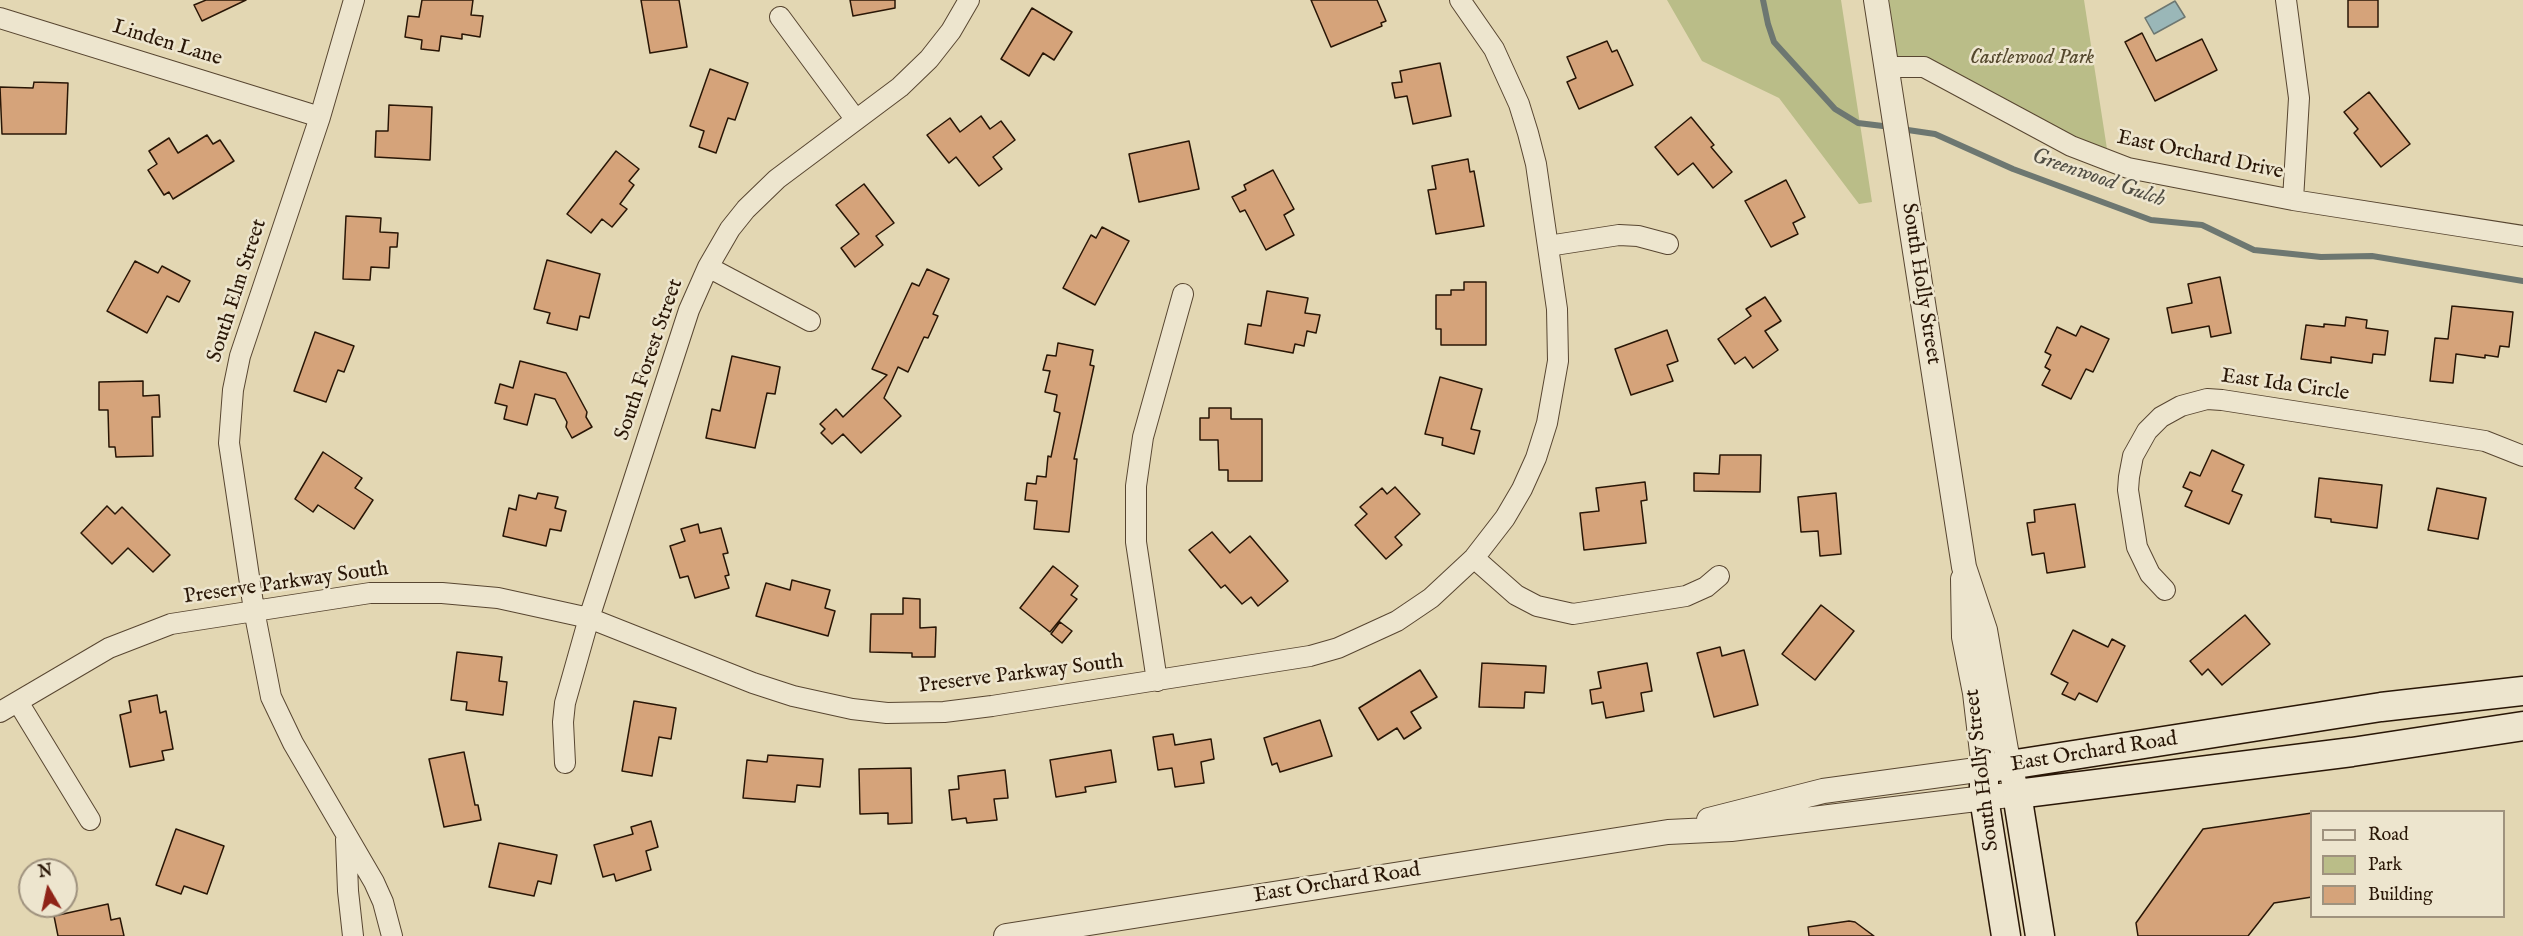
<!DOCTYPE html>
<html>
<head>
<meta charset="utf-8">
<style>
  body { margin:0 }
  #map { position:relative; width:2523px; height:936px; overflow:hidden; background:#e3d7b3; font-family:"IM FELL English",serif }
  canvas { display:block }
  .legend { position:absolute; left:2310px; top:810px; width:195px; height:108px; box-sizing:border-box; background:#ede5ce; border:2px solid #9f927e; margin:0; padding:8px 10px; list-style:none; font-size:18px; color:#291606 }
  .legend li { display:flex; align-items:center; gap:12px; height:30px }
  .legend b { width:30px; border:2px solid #9f927e }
  .north { position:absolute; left:18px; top:858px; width:60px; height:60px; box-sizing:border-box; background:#ede5ce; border:2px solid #9f927e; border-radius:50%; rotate:351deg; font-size:16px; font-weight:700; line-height:24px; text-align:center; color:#291606 }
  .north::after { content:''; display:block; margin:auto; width:21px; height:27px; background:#8f2418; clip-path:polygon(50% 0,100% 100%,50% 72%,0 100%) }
</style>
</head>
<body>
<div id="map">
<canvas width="2523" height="936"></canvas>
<ul class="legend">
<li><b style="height:8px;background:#ede5ce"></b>Road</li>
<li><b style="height:16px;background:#babd88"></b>Park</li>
<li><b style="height:16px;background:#d5a37a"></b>Building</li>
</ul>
<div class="north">N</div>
</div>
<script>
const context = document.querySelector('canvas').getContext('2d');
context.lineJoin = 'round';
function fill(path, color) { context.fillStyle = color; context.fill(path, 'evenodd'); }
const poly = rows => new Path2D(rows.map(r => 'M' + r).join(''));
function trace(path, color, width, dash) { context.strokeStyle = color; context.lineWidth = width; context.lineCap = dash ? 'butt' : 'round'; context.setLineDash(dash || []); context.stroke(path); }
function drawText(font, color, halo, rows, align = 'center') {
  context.font = font + ' "IM FELL English",serif'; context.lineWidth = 5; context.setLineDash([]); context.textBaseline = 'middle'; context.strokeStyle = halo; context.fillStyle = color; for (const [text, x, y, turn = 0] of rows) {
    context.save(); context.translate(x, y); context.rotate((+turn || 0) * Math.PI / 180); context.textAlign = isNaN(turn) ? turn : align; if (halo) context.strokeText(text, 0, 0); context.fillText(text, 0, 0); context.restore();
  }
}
const green = poly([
  [1667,0,1841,0,1872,202,1859,204,1779,98,1702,61],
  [1889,0,2084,0,2109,162,1898,66]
]);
const water = poly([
  [2175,1,2185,17,2154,34,2145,18,2175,1]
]);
const stream = poly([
  [1763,0,1768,24,1774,42,1835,109,1858,123,1891,127],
  [1901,129,1935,134,2013,169,2151,220,2202,225,2254,250,2321,257,2372,256,2523,281]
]);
const building = poly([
  [206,0,246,0,202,21,194,5,206,0],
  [422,0,473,0,471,15,483,16,480,37,462,34,462,39,441,36,439,51,421,49,422,40,405,37,408,16,419,17,422,0],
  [641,0,679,0,687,47,650,53,641,0],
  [850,0,895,0,895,8,853,16,850,0],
  [1311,0,1377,0,1386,21,1381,23,1382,26,1331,47,1311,0],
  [2348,0,2378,0,2378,27,2348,27,2348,0],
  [1032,8,1072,32,1054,60,1043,53,1029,76,1001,59,1032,8],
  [2142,33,2156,61,2202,39,2217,70,2155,101,2125,42,2142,33],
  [1607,41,1612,52,1617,50,1633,85,1579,109,1567,82,1576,78,1567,57,1607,41],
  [1440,63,1451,116,1413,124,1407,96,1395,98,1392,83,1402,82,1400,71,1440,63],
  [710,69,748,83,735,120,728,118,716,153,699,147,704,131,690,126,710,69],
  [34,82,68,83,66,134,2,134,0,87,33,88,34,82],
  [2369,92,2410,144,2381,167,2354,133,2358,129,2344,112,2369,92],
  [389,105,432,107,430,160,375,157,376,131,388,131,389,105],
  [981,116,990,129,1001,121,1015,140,993,157,1002,169,979,186,956,157,949,163,927,135,950,118,960,132,981,116],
  [1691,117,1714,145,1711,147,1732,172,1713,188,1693,163,1678,175,1655,147,1691,117],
  [207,135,213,144,220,140,234,161,173,199,169,192,164,195,148,170,157,164,149,151,169,138,178,153,207,135],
  [1189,141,1199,189,1139,202,1129,154,1189,141],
  [616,151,639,169,629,181,634,185,620,204,627,209,612,227,602,219,591,233,567,214,616,151],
  [1468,159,1470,172,1474,171,1484,226,1436,234,1428,190,1436,189,1432,166,1468,159],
  [1273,170,1294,209,1284,215,1294,235,1266,250,1245,210,1240,212,1232,197,1246,190,1244,185,1273,170],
  [1786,180,1805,217,1793,223,1798,234,1771,247,1745,201,1786,180],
  [864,184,894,223,876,236,883,245,855,267,841,248,859,234,836,205,864,184],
  [346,216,381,218,380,232,398,233,397,247,390,247,389,268,371,267,370,280,343,279,346,216],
  [1102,227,1129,241,1095,305,1063,288,1091,235,1096,238,1102,227],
  [547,260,600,274,589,318,580,316,577,330,547,323,550,313,534,309,547,260],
  [135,261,158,273,162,266,190,281,179,302,167,296,147,333,107,311,135,261],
  [927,269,949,279,933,314,938,316,928,338,924,337,908,372,898,367,884,398,901,416,861,453,843,434,832,444,821,433,825,429,820,424,836,409,843,417,887,375,872,369,912,283,919,286,927,269],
  [2220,277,2231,333,2211,337,2209,326,2172,333,2167,308,2192,303,2188,284,2220,277],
  [1464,282,1486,282,1486,345,1441,345,1441,329,1436,329,1436,295,1451,295,1451,290,1464,290,1464,282],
  [1267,291,1308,298,1305,313,1320,315,1316,333,1307,331,1304,346,1295,344,1293,353,1245,344,1248,324,1261,326,1267,291],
  [1765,297,1781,321,1765,331,1778,350,1753,368,1745,357,1735,364,1718,339,1751,316,1746,309,1765,297],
  [2452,306,2513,312,2509,347,2500,346,2498,357,2485,355,2485,358,2456,354,2453,383,2430,381,2435,338,2448,339,2452,306],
  [2346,317,2367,320,2366,328,2388,331,2385,355,2373,354,2372,363,2331,357,2331,363,2301,359,2306,325,2324,327,2324,324,2345,326,2346,317],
  [2081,326,2109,339,2093,372,2086,369,2071,399,2042,385,2050,370,2045,367,2051,355,2045,352,2057,327,2076,336,2081,326],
  [1667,330,1678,361,1667,365,1673,381,1631,395,1615,349,1667,330],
  [315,332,354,346,344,372,338,370,326,402,294,391,315,332],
  [1058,343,1093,350,1090,365,1094,366,1074,459,1077,459,1069,532,1034,529,1037,501,1025,500,1027,483,1036,484,1037,476,1046,477,1048,456,1051,457,1060,413,1054,411,1057,395,1045,392,1050,371,1043,370,1047,355,1056,356,1058,343],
  [732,356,780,367,775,394,767,393,755,448,706,438,712,409,720,411,732,356],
  [520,361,566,373,587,412,586,417,592,427,572,438,566,427,567,422,555,399,535,394,527,425,504,419,507,406,495,403,500,384,513,388,520,361],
  [1440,377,1482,389,1471,429,1480,431,1474,454,1442,445,1443,438,1425,434,1440,377],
  [143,381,143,396,159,395,160,417,152,417,153,456,116,457,115,447,109,447,108,410,99,410,99,382,143,381],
  [1209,408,1231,408,1231,419,1262,419,1262,481,1228,481,1228,470,1219,470,1218,440,1200,440,1200,418,1209,418,1209,408],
  [2212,450,2244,465,2232,491,2242,495,2229,524,2185,506,2192,491,2183,487,2190,472,2200,476,2212,450],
  [323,452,362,478,355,488,373,500,354,529,318,505,313,512,295,499,323,452],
  [1720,455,1761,455,1760,492,1694,491,1694,473,1719,474,1720,455],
  [2319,478,2382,485,2377,528,2331,522,2331,519,2315,517,2319,478],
  [1645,482,1647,500,1641,501,1646,543,1584,550,1580,513,1599,511,1596,488,1645,482],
  [1395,487,1420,514,1395,537,1402,545,1386,559,1355,525,1367,514,1360,507,1382,488,1387,494,1395,487],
  [2437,488,2486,498,2478,539,2428,530,2437,488],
  [538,493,558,497,555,508,566,511,561,531,550,529,546,546,503,536,509,508,516,510,519,495,536,499,538,493],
  [1836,493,1841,554,1820,556,1818,531,1801,532,1798,497,1836,493],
  [2075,504,2085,567,2047,573,2044,553,2032,555,2027,523,2035,522,2034,510,2075,504],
  [107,506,115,514,122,507,170,555,153,572,128,548,112,564,81,533,107,506],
  [698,524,700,533,721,528,728,553,723,554,729,575,725,576,729,588,695,598,688,576,680,578,670,546,685,541,681,529,698,524],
  [1212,532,1230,553,1250,536,1288,581,1258,606,1251,597,1242,604,1225,585,1221,588,1189,550,1212,532],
  [1053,566,1078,586,1071,595,1077,599,1050,632,1020,608,1053,566],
  [792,580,830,590,825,608,835,611,828,636,756,616,766,583,790,590,792,580],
  [903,598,920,599,920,628,936,627,935,657,912,657,912,653,870,652,871,614,903,614,903,598],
  [1821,605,1854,631,1815,680,1782,654,1821,605],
  [2245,615,2270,644,2222,685,2208,669,2202,675,2190,661,2245,615],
  [1060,622,1072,631,1062,643,1051,634,1060,622],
  [2073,630,2108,647,2112,639,2125,646,2097,702,2079,693,2075,700,2062,694,2068,683,2051,674,2073,630],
  [1720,647,1722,656,1744,650,1758,705,1714,717,1697,653,1720,647],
  [457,652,502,657,499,681,507,682,503,715,466,710,467,702,451,700,457,652],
  [1482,663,1546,666,1544,693,1525,692,1524,708,1479,707,1482,663],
  [1647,663,1652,691,1641,693,1644,711,1606,718,1603,702,1592,704,1590,690,1601,688,1598,672,1647,663],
  [1420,670,1437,697,1411,712,1421,728,1404,739,1397,728,1378,740,1359,708,1420,670],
  [157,695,160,713,166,711,173,749,162,751,164,760,130,767,120,715,131,712,129,701,157,695],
  [634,701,676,708,671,739,659,737,652,776,622,771,634,701],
  [1320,720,1332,756,1280,772,1277,763,1272,765,1264,738,1320,720],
  [1173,734,1175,745,1211,739,1214,759,1201,762,1204,783,1175,787,1172,768,1158,770,1153,737,1173,734],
  [1111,750,1116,782,1085,787,1086,792,1056,797,1050,760,1111,750],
  [464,752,475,805,478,805,481,820,444,827,429,759,464,752],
  [768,755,823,759,820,787,797,785,795,802,743,798,747,760,767,762,768,755],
  [911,768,912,823,888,824,888,813,860,814,859,769,911,768],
  [1005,770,1008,798,994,799,997,820,967,823,966,818,952,820,949,790,959,789,958,776,1005,770],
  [2312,813,2312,897,2274,903,2248,936,2138,936,2136,923,2203,829,2312,813],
  [651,821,658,847,646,851,651,870,616,881,614,874,603,877,594,845,633,834,631,827,651,821],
  [176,829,224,846,207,894,184,886,181,894,156,885,176,829],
  [499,843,557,855,551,884,538,881,534,896,489,887,499,843],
  [108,904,111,920,120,918,124,936,58,936,54,916,108,904],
  [1849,921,1855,922,1874,936,1809,936,1808,927,1849,921]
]);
const minor = poly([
  [354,0,320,117,240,356,233,390,229,443,254,610,271,697,293,743,374,882,383,902,392,936],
  [2286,0,2299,98,2293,200],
  [780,17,856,120],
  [0,18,320,117],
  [1887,67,1924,67,2071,146,2128,168,2293,200,2523,236],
  [1548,246,1619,235,1638,236,1668,244],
  [708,267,810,321],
  [1474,558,1516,595,1537,606,1573,614,1686,596,1706,587,1719,576],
  [2165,590,2150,574,2137,547,2128,490,2129,477,2133,456,2147,431,2161,417,2181,406,2207,399,2222,400,2485,441,2523,456],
  [1157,681,1136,542,1136,486,1143,437,1183,294],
  [18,702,90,820],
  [0,712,109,648,171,624,370,593,442,593,498,598,589,618,753,683,793,696,852,709,887,713,944,712,992,706,1310,656,1338,648,1397,621,1431,598,1474,558,1505,518,1522,489,1536,458,1547,423,1558,361,1557,309,1536,164,1528,133,1519,104,1494,49,1460,0],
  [565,763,563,722,565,703,589,618,689,310,708,267,730,229,746,209,777,179,900,87,929,59,951,31,969,0],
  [346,839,348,891,353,936]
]);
const tertiary = poly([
  [1709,820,1823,791,1984,769,1975,693,1964,637,1963,579],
  [1006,936,1668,832,1731,829,2017,794,2006,750,1985,630,1964,567,1876,0]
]);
const secondary = poly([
  [2006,936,1984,798,1984,769,2381,707,2523,691],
  [2040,936,2017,794,2352,752,2523,726]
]);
const streetNames = [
  ["Linden Lane",167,44,17],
  ["East Orchard Drive",2200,156,12],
  ["South Holly Street",1920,284,81],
  ["South Elm Street",238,291,-72],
  ["South Forest Street",650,360,-71],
  ["East Ida Circle",2285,386,8],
  ["Preserve Parkway South",286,584,-8],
  ["Preserve Parkway South",1021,675,-7],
  ["East Orchard Road",2094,753,-9],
  ["South Holly Street",1983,770,-97],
  ["East Orchard Road",1337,884,-9]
];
const parkNames = [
  ["Castlewood Park",2032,59]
];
const waterNames = [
  ["Greenwood Gulch",2098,179,19]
];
fill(green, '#babd88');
fill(water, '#9ab7b8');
trace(water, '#6d7771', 1.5);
trace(stream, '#6d7771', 6);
fill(building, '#d5a37a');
trace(building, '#291606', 1.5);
trace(minor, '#584631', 22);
trace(tertiary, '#584631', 26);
trace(secondary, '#291606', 31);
trace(minor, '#ede5ce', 20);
trace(tertiary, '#ede5ce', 24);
trace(secondary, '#ede5ce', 28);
drawText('21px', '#291606', '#ede5ce', streetNames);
drawText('italic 21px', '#54482d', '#ede5ce', parkNames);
drawText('italic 22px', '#514e44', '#ede5ce', waterNames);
</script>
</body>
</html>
